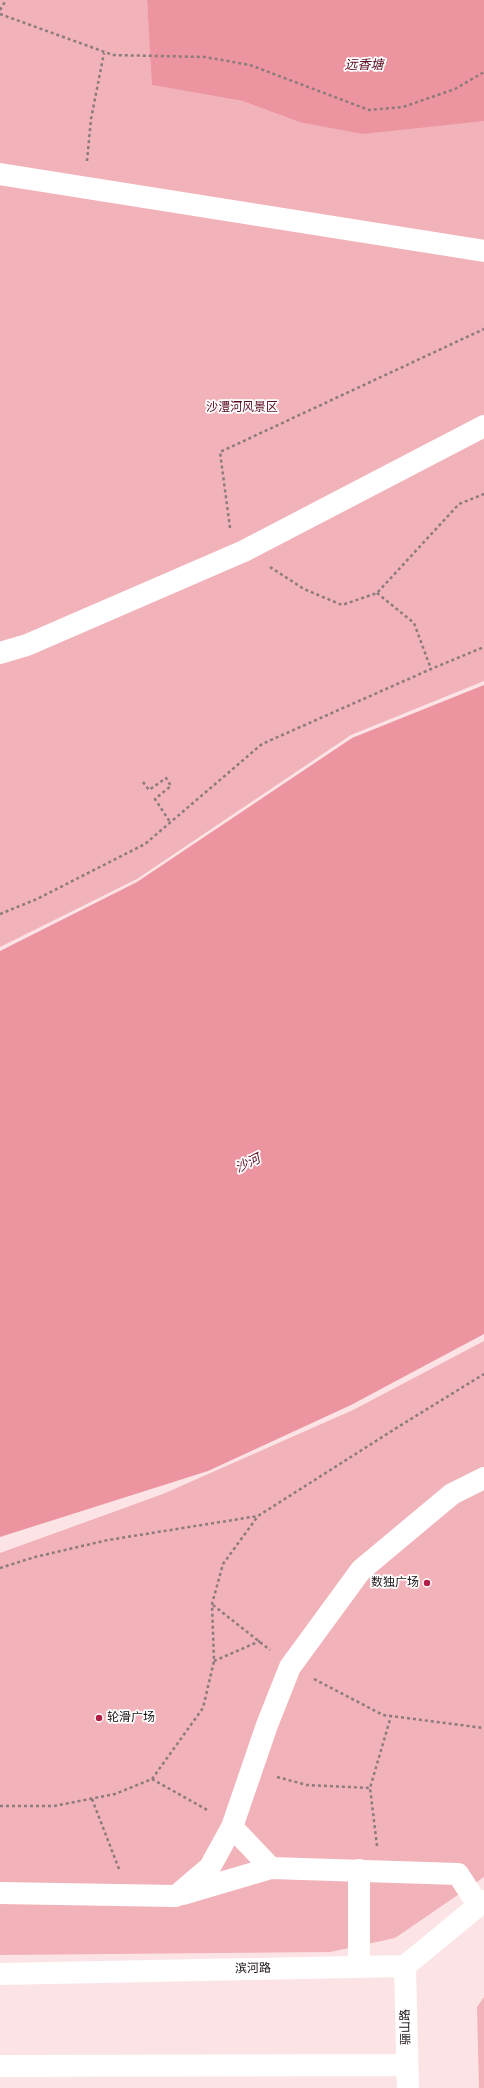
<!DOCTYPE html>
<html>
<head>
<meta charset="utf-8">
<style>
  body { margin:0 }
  canvas { display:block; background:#fce3e5 }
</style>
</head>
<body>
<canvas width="484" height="2088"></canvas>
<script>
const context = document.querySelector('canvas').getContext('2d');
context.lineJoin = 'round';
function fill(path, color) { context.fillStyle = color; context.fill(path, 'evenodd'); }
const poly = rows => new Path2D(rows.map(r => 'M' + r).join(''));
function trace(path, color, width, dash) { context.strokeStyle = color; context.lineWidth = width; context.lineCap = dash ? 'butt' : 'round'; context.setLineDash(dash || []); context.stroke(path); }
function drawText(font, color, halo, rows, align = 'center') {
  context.font = font + ' "Archivo Narrow","Noto Sans SC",sans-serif'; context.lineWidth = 3.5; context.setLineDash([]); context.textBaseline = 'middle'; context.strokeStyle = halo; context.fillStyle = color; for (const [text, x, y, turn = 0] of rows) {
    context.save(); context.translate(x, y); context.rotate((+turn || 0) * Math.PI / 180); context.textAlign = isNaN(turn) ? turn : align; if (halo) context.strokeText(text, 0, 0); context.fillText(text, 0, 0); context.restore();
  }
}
const green = poly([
  [0,0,147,0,153,85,242,101,299,122,484,121,484,681,351,735,137,879,0,947],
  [484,1341,484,1877,395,1938,330,1952,0,1955,0,1553,163,1494,353,1410],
  [484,1997,484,2088,479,2088,477,2007]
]);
const water = poly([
  [147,0,484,0,484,121,363,134,299,122,242,101,152,85],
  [484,685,484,1334,351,1405,208,1471,0,1537,0,951,137,882,352,738]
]);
const path = poly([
  [0,10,6,0],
  [0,14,113,55,205,57,250,65,369,110,403,107,455,89,484,72],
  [87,161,91,119,104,53],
  [230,528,220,452,484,329],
  [270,567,304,589,342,605,377,593,459,504,484,494],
  [377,593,414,623,431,669],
  [143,782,149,790,166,778,171,786,155,799,170,822],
  [0,914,37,899,145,844,262,744,431,669,484,647],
  [0,1568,35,1557,108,1540,258,1516,398,1427,484,1374],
  [213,1605,270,1650],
  [214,1661,260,1641],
  [314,1679,383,1715,484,1728],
  [277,1777,307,1785,370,1788],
  [152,1779,209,1811],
  [92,1799,119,1869],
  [0,1806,54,1806,115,1794,152,1779,203,1708,214,1661,212,1604,223,1564,258,1516],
  [377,1846,370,1788,391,1716]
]);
const minor = poly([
  [0,174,484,251],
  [0,653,27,645,244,551,484,426],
  [232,1827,271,1868,458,1874,478,1905],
  [359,1870,359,1967],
  [0,1893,176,1896,210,1867,232,1827,267,1725,290,1667,361,1570,452,1494,484,1478],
  [183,1894,271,1868],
  [405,1966,408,2088],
  [0,1974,405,1966,484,1901],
  [0,2066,407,2065]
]);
const markers = [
  [427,1583,4,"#b01d46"],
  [99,1718,4,"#b01d46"]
];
const parkNames = [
  ["沙澧河风景区",242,408]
];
const poiNames = [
  ["数独广场",419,1583],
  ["轮滑广场",107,1718,"left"]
];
const streetNames = [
  ["滨河路",253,1969,-1],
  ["骊山路",406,2027,-91]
];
const waterNames = [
  ["远香塘",364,66],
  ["沙河",248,1164,-26]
];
fill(green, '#f2b2b9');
fill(water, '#ec95a0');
trace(path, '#8c7b7c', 2.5, [3, 3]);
trace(minor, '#fff', 22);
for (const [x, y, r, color] of markers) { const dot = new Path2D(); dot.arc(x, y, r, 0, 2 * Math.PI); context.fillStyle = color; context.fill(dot); trace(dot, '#fff', 1.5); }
drawText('12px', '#5a0c21', '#fff', parkNames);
drawText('12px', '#1a1011', '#fff', poiNames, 'right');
drawText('12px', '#1a1011', '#fff', streetNames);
drawText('italic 13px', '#5b0e22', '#fff', waterNames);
</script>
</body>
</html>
